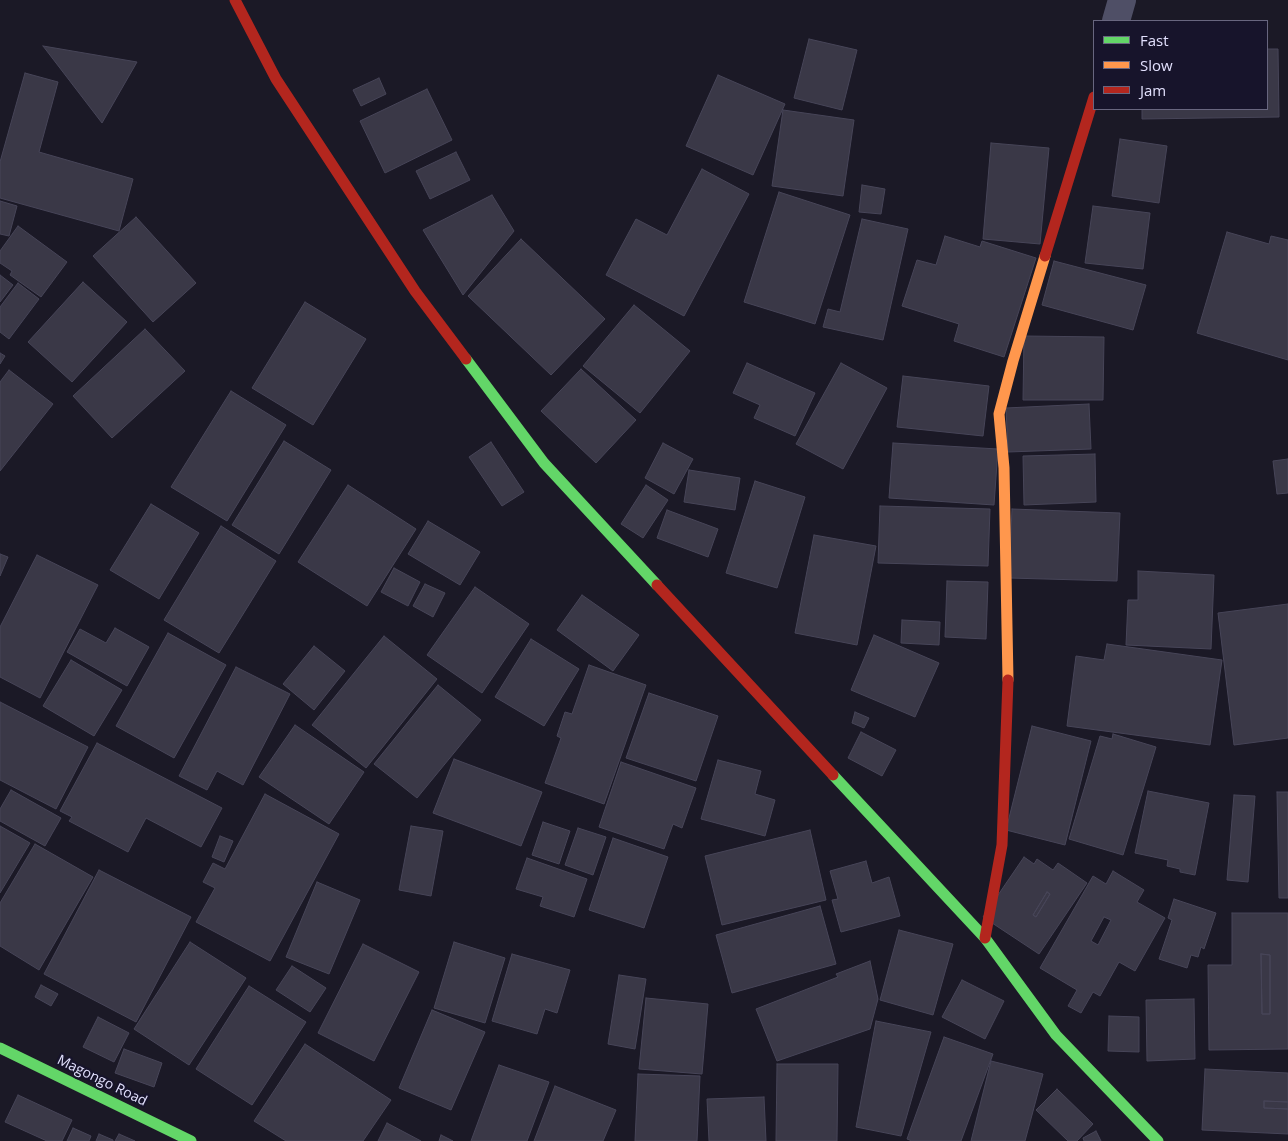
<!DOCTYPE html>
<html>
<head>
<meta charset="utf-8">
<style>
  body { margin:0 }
  #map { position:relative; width:1288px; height:1141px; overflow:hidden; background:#1b1926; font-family:"Open Sans",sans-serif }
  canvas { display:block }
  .legend { position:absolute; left:1093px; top:20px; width:175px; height:90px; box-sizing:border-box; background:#17142b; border:1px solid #68667f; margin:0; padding:6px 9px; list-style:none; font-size:15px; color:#e2e0fd }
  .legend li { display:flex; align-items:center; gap:10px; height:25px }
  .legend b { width:25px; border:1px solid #68667f }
</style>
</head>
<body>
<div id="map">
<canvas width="1288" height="1141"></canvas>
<ul class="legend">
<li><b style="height:6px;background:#63d668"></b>Fast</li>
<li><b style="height:6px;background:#ff974d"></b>Slow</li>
<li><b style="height:6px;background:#b3261e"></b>Jam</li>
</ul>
</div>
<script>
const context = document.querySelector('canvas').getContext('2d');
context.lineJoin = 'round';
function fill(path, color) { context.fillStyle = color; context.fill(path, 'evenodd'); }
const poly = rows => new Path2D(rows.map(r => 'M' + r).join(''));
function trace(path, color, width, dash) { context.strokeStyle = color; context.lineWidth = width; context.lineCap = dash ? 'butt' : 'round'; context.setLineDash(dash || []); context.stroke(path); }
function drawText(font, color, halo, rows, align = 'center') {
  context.font = font + ' "Open Sans",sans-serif'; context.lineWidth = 4.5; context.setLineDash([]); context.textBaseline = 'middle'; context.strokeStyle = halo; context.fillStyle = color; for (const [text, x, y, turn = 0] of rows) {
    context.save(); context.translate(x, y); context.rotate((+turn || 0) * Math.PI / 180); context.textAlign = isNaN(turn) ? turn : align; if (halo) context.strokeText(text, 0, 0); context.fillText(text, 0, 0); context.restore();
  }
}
const building = poly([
  [809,39,857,50,842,110,794,98,809,39],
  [43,46,137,62,102,123,43,46],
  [1267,49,1278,49,1279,117,1142,119,1142,109,1267,109,1267,49],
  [25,73,58,82,39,152,133,179,119,231,0,198,0,162,25,73],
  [718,75,785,104,753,175,686,146,718,75],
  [379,78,386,94,361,106,353,90,379,78],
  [427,89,452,140,385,173,360,121,427,89],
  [783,110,854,120,843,196,772,186,783,110],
  [1120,139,1167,146,1159,203,1112,196,1120,139],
  [991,143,1049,148,1040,244,983,239,991,143],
  [456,152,470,180,430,199,416,171,456,152],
  [702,169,749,194,684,316,606,275,636,219,667,235,702,169],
  [862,185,885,189,881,214,859,212,862,185],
  [779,192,850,215,815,324,744,302,779,192],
  [492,195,514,231,463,295,423,230,492,195],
  [0,201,17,206,9,236,0,234,0,201],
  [1093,206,1150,213,1143,269,1085,263,1093,206],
  [136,217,196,283,153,322,93,256,136,217],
  [862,219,908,229,883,340,823,327,828,309,840,312,862,219],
  [18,226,67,262,41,297,10,275,12,271,0,263,0,251,18,226],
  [1227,232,1269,244,1271,236,1288,240,1288,360,1197,333,1227,232],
  [945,236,980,247,982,241,1036,258,1004,357,954,341,959,324,902,306,917,260,936,265,945,236],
  [521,239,605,319,551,375,468,296,521,239],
  [1054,261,1146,285,1133,330,1042,305,1054,261],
  [0,275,13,285,0,302,0,275],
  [83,282,127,322,72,382,28,342,83,282],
  [18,283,39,299,9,339,0,332,0,307,18,283],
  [305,302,366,339,313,425,252,388,305,302],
  [634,305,690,351,640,413,583,366,634,305],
  [145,329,185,371,112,438,73,396,145,329],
  [1024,336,1104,337,1103,400,1023,400,1024,336],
  [0,353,5,356,0,364,0,353],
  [747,363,815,393,795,436,754,418,760,405,733,393,747,363],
  [841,363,887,388,843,469,796,444,841,363],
  [581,369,636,420,596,463,541,411,581,369],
  [9,370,53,404,0,471,0,382,9,370],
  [903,376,989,386,983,436,897,427,903,376],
  [231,391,286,425,227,521,171,487,231,391],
  [1089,404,1091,449,1008,452,1006,408,1089,404],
  [284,441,331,470,279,554,232,525,284,441],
  [491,442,524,492,502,506,469,457,491,442],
  [663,443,693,459,674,494,645,478,663,443],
  [893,443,998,449,994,505,889,498,893,443],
  [1095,454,1096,502,1024,505,1023,456,1095,454],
  [1288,459,1288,493,1277,494,1273,461,1288,459],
  [689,470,740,478,735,510,684,502,689,470],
  [755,481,805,497,777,588,726,573,755,481],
  [348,485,416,529,367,606,298,562,348,485],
  [646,485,668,500,643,538,621,524,646,485],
  [151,504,199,533,159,599,110,570,151,504],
  [880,506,990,509,988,566,878,563,880,506],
  [1012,509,1120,513,1117,581,1009,578,1012,509],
  [667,510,718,529,708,557,657,538,667,510],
  [428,521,480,552,460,585,408,554,428,521],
  [221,526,276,561,219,653,164,620,221,526],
  [814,535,876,546,857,645,795,633,814,535],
  [0,554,8,557,0,576,0,554],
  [37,555,98,585,40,698,0,677,0,627,37,555],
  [394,568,420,582,408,606,381,592,394,568],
  [1138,571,1214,575,1211,649,1126,645,1128,600,1138,600,1138,571],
  [947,581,988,582,986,639,945,637,947,581],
  [425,584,445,593,433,617,413,606,425,584],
  [475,587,529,624,482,693,427,655,475,587],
  [582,595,639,635,613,671,557,630,582,595],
  [1288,604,1288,738,1234,745,1218,613,1288,604],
  [902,620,940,622,939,645,901,643,902,620],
  [115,628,149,647,127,686,67,652,80,629,106,643,115,628],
  [168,633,226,665,174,758,116,726,168,633],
  [874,635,939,663,915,717,851,690,874,635],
  [384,636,437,679,366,768,312,725,384,636],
  [531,639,579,669,544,726,495,697,531,639],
  [1107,644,1222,660,1210,745,1067,726,1076,656,1104,660,1107,644],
  [314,646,345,671,314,710,283,684,314,646],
  [71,660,122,690,94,736,43,706,71,660],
  [589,665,646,685,604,804,545,783,561,738,557,736,565,712,572,714,589,665],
  [236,667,290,694,243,785,217,771,207,790,179,776,236,667],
  [438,685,481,720,417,798,374,764,438,685],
  [649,693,718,716,696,781,626,758,649,693],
  [0,702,88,747,56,809,0,780,0,702],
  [855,712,869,718,864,728,852,723,855,712],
  [295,725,364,772,329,824,259,777,295,725],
  [1032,726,1091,741,1065,845,1006,830,1032,726],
  [861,732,896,750,882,776,848,758,861,732],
  [1113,734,1156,747,1123,855,1069,839,1100,736,1112,739,1113,734],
  [97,743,222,808,201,847,146,818,128,852,69,821,72,817,60,811,97,743],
  [454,759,542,792,521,846,433,813,454,759],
  [718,760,761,771,755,794,775,800,765,836,701,819,718,760],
  [621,762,696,788,682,828,673,824,664,849,599,827,621,762],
  [11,790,61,818,45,846,0,821,0,809,11,790],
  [1148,791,1209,803,1195,875,1180,872,1180,869,1167,866,1168,860,1135,853,1148,791],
  [1277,792,1288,792,1288,898,1279,898,1277,792],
  [265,794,339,834,270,961,196,922,215,888,203,882,213,863,225,869,265,794],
  [1234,795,1255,796,1248,882,1227,880,1234,795],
  [543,822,570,831,559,864,532,855,543,822],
  [0,826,30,843,0,893,0,826],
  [411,826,443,831,431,896,399,890,411,826],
  [578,828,606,837,593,875,565,865,578,828],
  [810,830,826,900,722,925,705,856,810,830],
  [220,836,233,841,224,862,212,857,220,836],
  [613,838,668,857,644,928,589,910,613,838],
  [35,844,93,877,39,970,0,946,0,903,35,844],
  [1024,857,1034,864,1037,859,1053,870,1058,863,1087,883,1039,954,983,917,1024,857],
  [1047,892,1050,894,1036,917,1033,915,1047,892],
  [527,858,587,879,574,917,540,906,543,897,516,889,527,858],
  [866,861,872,883,889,877,900,916,841,932,832,900,838,899,830,871,866,861],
  [99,870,191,917,136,1022,44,974,99,870],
  [1113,871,1144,890,1137,902,1165,918,1135,971,1119,962,1100,996,1093,992,1081,1013,1068,1006,1077,990,1040,968,1093,876,1106,884,1113,871],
  [1104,917,1111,920,1098,945,1091,941,1104,917],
  [317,882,360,900,329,974,286,957,317,882],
  [1047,892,1050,894,1036,917,1033,915,1047,892],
  [1174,899,1216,913,1204,949,1201,947,1198,957,1191,955,1187,968,1159,959,1172,920,1168,918,1174,899],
  [820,906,836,964,732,993,716,935,820,906],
  [1232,913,1288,913,1288,1049,1209,1050,1208,965,1232,965,1232,913],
  [1261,954,1270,955,1270,1014,1262,1014,1261,954],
  [899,930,953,944,933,1015,880,1000,899,930],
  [190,942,246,978,189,1065,134,1029,190,942],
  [454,942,505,958,485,1023,434,1008,454,942],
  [363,944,419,972,374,1061,318,1033,363,944],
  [512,954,570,970,557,1013,545,1009,537,1034,492,1021,512,954],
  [1261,954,1270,955,1270,1014,1262,1014,1261,954],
  [870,961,878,999,870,1029,777,1061,756,1009,838,977,836,974,870,961],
  [292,966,326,988,310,1012,276,990,292,966],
  [619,975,646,979,635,1049,608,1044,619,975],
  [962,980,1004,1001,985,1039,942,1017,962,980],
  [41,985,58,994,51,1006,35,997,41,985],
  [249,986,306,1022,252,1105,196,1069,249,986],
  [646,998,708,1004,702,1074,639,1069,646,998],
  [1194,999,1195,1059,1147,1061,1146,1000,1194,999],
  [432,1010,485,1032,451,1110,399,1088,432,1010],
  [1109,1016,1139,1017,1139,1052,1108,1051,1109,1016],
  [98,1017,129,1033,114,1062,83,1047,98,1017],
  [876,1021,931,1032,901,1136,856,1127,876,1021],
  [944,1037,993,1054,961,1141,912,1141,907,1139,944,1037],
  [305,1044,391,1100,363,1141,286,1141,254,1121,305,1044],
  [124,1049,162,1063,154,1087,115,1073,124,1049],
  [991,1061,1043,1074,1025,1141,971,1141,991,1061],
  [777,1064,838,1064,837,1141,776,1141,777,1064],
  [499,1065,549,1082,527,1141,471,1141,499,1065],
  [1205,1069,1288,1073,1288,1102,1264,1101,1264,1108,1288,1109,1288,1134,1202,1130,1205,1069],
  [638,1074,700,1076,697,1141,635,1141,638,1074],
  [555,1086,616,1110,603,1141,534,1141,555,1086],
  [1057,1089,1093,1124,1077,1141,1068,1141,1036,1110,1057,1089],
  [18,1095,72,1120,62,1141,47,1141,5,1122,18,1095],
  [764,1097,766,1141,709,1141,707,1099,764,1097],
  [1264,1101,1288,1102,1288,1109,1264,1108,1264,1101],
  [387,1123,421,1141,378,1141,387,1123],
  [73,1128,91,1136,89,1141,67,1141,73,1128],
  [1096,1131,1101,1141,1084,1141,1083,1138,1096,1131],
  [99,1134,113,1140,113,1141,96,1141,99,1134],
  [119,1134,135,1141,115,1141,119,1134],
  [441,1135,453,1141,439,1141,441,1135]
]);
const street = poly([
  [1116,21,1122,0]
]);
const fast = poly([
  [466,359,544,463,657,585],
  [833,775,985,938,1056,1035,1158,1141],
  [0,1048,191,1141]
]);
const slow = poly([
  [1008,680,1004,468,999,414,1013,361,1045,256]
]);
const jam = poly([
  [235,0,276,79,415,291,466,359],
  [1045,256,1094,97],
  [657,585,833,775],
  [985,938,1002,845,1008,680]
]);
const streetNames = [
  ["Magongo Road",102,1081,26]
];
fill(building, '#3a3847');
trace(building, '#474558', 1);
trace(street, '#4f4f66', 28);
trace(fast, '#63d668', 11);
trace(slow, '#ff974d', 11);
trace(jam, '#b3261e', 11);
drawText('14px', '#e2e0fd', '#17142b', streetNames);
</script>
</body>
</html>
